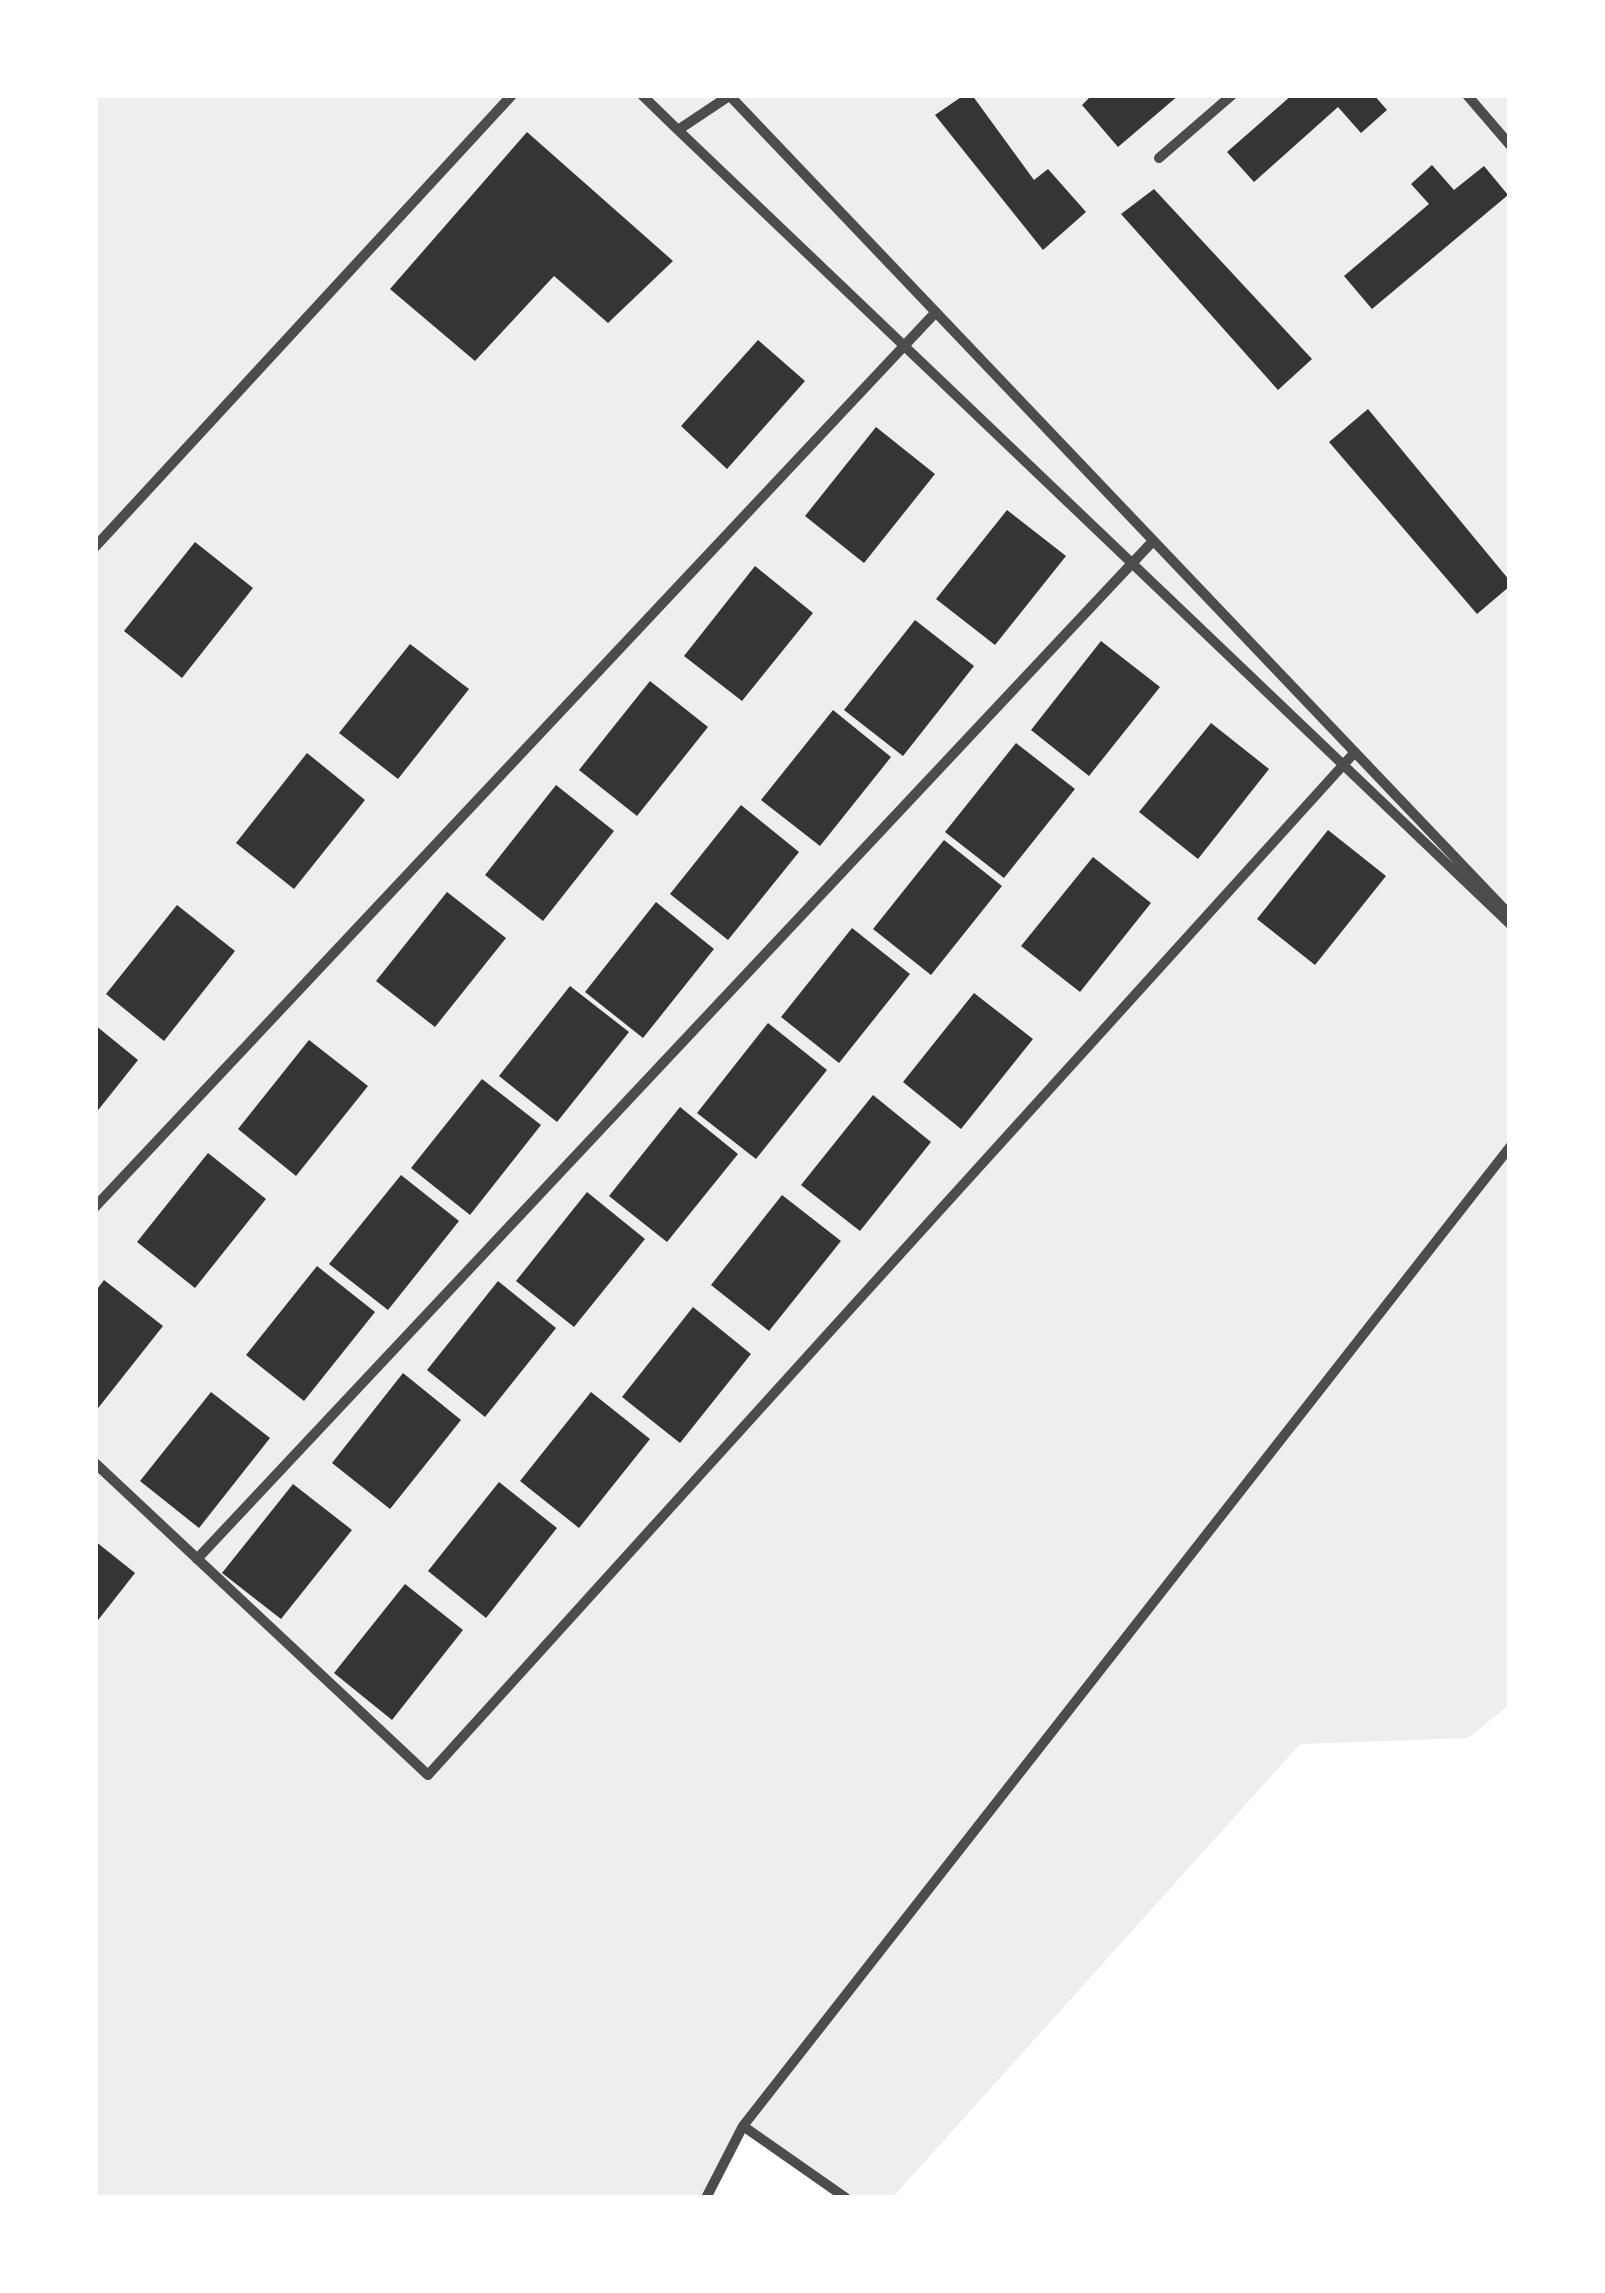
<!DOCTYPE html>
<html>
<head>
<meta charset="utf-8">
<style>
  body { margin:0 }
  #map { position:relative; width:1605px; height:2293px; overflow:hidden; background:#fff; font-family:"DejaVu Sans",sans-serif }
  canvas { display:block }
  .frame { position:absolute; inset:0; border:98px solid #fff; pointer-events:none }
</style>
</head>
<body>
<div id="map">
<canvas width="1605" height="2293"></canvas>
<div class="frame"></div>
</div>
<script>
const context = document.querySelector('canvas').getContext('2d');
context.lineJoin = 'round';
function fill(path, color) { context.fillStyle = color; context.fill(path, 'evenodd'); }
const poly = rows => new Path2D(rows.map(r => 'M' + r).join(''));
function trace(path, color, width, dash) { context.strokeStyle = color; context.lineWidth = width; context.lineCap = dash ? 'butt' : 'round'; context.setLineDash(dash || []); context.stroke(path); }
const green = poly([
  [95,95,1510,95,1510,1704,1468,1738,1300,1744,892,2198,846,2198,743,2127,706,2198,95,2198]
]);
const building = poly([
  [964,95,972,95,1034,180,1048,169,1086,212,1043,250,935,115],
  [1092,95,1179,95,1118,147,1082,105],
  [1292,95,1374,95,1387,110,1361,133,1338,107,1254,182,1227,152],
  [527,132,673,261,608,323,554,276,475,361,390,289],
  [1432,165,1454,190,1484,166,1508,195,1372,309,1344,276,1429,204,1411,184],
  [1154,189,1312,359,1278,390,1121,214],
  [758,340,805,381,727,469,681,426],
  [1368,409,1510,581,1510,586,1477,614,1329,442],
  [876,427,935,474,864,563,805,516],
  [1007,510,1066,556,995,645,936,599],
  [195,542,253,588,182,678,124,631],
  [755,566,813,613,742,701,684,656],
  [915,620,974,666,903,756,844,710],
  [1101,641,1160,687,1089,776,1031,730],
  [410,644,469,689,398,779,339,733],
  [650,681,708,727,637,816,579,770],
  [833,710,891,757,820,846,761,800],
  [1211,723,1269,769,1198,859,1139,812],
  [1016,743,1075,789,1004,878,945,832],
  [307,753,365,800,294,889,236,843],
  [556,785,614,831,543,921,485,875],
  [741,805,799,852,728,940,670,894],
  [1328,830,1386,876,1315,965,1257,919],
  [944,840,1002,886,931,975,873,929],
  [1093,857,1151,903,1080,992,1021,946],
  [447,892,506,938,435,1027,376,981],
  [656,902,714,949,643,1038,585,992],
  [177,905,235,951,164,1041,106,994],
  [852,928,910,974,839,1063,781,1017],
  [570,986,629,1032,557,1122,499,1076],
  [974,993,1033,1039,961,1129,903,1082],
  [768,1023,827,1070,756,1159,697,1113],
  [95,1025,138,1060,95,1114],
  [309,1040,368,1086,296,1176,238,1129],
  [482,1079,541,1125,470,1215,411,1168],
  [873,1095,931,1142,860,1231,801,1185],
  [680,1107,738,1154,667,1242,609,1196],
  [208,1153,266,1199,195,1288,137,1242],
  [401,1175,459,1221,388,1310,329,1264],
  [587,1192,645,1239,574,1327,516,1281],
  [782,1195,841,1241,769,1331,711,1285],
  [317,1266,375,1312,304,1401,246,1355],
  [104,1280,163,1326,95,1412,95,1292],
  [498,1281,556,1328,485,1417,427,1370],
  [693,1307,751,1354,680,1443,622,1397],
  [403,1373,461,1420,390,1509,332,1463],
  [211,1392,270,1438,199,1528,140,1481],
  [591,1392,650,1439,579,1528,520,1481],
  [499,1482,557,1528,486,1618,428,1571],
  [293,1484,352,1530,281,1619,222,1573],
  [95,1541,135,1573,95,1624],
  [405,1584,463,1630,392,1720,334,1673]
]);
const minor = poly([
  [642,95,678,130,729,96],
  [729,95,1507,912],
  [1467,95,1510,145],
  [678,130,1510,924],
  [1159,158,1232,95],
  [95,547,512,95],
  [95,1207,935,313],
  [95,1463,428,1775,1355,752],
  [197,1559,1153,541],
  [706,2198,743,2126],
  [846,2198,743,2126,1510,1147]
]);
fill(green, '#eee');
fill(building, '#353535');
trace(minor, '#4c4c4c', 10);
</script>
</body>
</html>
